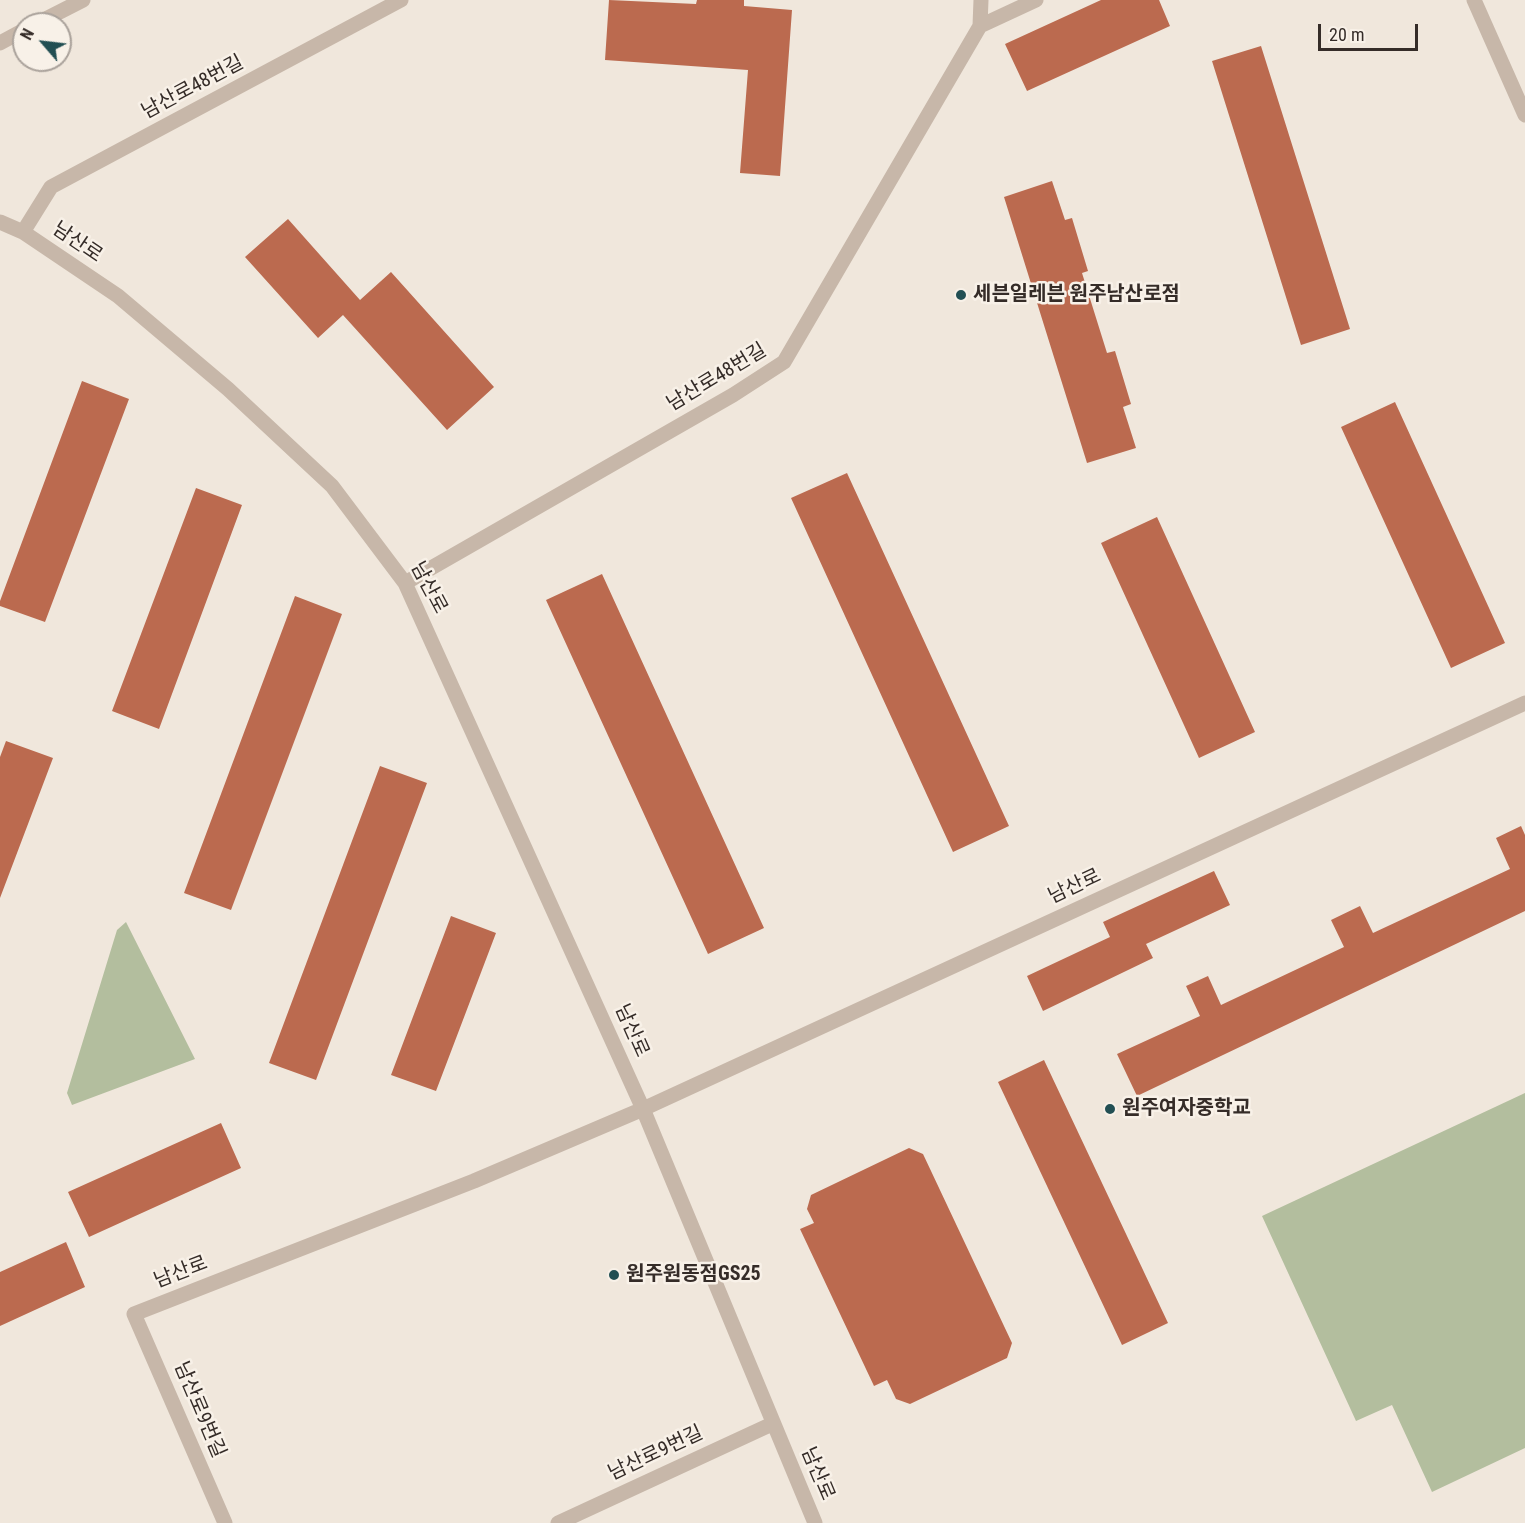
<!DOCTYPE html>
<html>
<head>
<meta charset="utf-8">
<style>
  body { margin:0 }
  #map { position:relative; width:1525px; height:1523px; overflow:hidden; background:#f0e7dc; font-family:"Roboto Condensed",sans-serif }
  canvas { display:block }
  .north { position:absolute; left:12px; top:12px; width:60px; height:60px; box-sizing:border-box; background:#f8f1e8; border:2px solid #aaa29b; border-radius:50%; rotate:298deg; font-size:16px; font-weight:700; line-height:24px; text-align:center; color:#352c28 }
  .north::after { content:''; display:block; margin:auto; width:21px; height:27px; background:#224f53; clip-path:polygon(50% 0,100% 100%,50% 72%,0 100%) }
  .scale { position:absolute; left:1318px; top:24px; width:100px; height:27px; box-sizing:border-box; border:3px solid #352c28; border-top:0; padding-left:8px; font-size:18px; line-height:21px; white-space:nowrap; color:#352c28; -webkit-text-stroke:4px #f8f1e8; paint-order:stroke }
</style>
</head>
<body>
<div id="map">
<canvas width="1525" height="1523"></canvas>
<div class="north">N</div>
<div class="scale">20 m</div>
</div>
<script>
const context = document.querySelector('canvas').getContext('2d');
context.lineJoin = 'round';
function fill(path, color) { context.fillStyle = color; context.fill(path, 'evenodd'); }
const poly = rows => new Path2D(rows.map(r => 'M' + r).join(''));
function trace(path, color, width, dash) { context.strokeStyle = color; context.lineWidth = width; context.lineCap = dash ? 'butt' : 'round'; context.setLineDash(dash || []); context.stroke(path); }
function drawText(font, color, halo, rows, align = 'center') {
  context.font = font + ' "Roboto Condensed","Noto Sans KR",sans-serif'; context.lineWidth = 5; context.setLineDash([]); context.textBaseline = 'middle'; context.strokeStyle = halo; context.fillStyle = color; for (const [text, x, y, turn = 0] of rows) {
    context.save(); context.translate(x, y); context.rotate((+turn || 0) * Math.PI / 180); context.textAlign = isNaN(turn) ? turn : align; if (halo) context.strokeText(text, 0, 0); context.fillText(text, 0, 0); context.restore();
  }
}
const green = poly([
  [126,922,195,1059,72,1105,67,1093,117,930],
  [1525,1093,1525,1448,1432,1492,1392,1405,1356,1421,1262,1216]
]);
const building = poly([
  [609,0,696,4,697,0,744,0,744,6,792,10,780,176,740,173,748,70,605,60],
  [1101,0,1159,0,1170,26,1027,91,1005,44],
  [1261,46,1350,329,1301,345,1212,61],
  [1052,181,1065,220,1072,218,1088,271,1082,273,1107,353,1115,351,1131,404,1123,407,1136,448,1087,463,1004,197],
  [288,219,360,300,391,272,494,387,447,430,343,315,318,338,245,257],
  [82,381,129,399,45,622,0,606,0,601],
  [1395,402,1505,643,1451,668,1341,427],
  [847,473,1009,826,953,852,791,498],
  [196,488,242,505,159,729,112,711],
  [1157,517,1255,732,1199,758,1101,543],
  [602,574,764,928,708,954,546,600],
  [295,596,342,614,231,910,184,893],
  [6,741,53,758,0,898,0,757],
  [380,766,427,783,316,1080,269,1063],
  [1521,826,1525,835,1525,911,1137,1096,1117,1054,1200,1016,1186,986,1208,976,1221,1005,1344,947,1331,920,1360,906,1373,933,1510,869,1496,838],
  [1214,871,1230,905,1146,944,1153,958,1043,1011,1027,976,1110,937,1103,922],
  [451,916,496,933,436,1091,391,1075],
  [1044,1060,1168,1323,1122,1345,998,1082],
  [221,1123,241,1168,89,1237,68,1192],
  [909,1148,923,1154,1012,1343,1007,1358,910,1404,896,1399,887,1380,874,1386,800,1229,814,1223,807,1209,811,1195],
  [66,1242,85,1287,0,1326,0,1272]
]);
const minor = poly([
  [1474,0,1525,115],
  [36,24,83,0],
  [980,26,1036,0],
  [0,43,24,30],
  [0,222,23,232,118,296,228,389,332,486,405,583,643,1109,815,1523],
  [23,232,51,187,401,0],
  [405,583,733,395,784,362,980,26,981,0],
  [225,1523,134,1314,474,1181,643,1109,1525,703],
  [558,1523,772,1424]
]);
const markers = [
  [961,295,6,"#224f53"],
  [1110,1109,6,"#224f53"],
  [614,1275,6,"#224f53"]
];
const streetNames = [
  ["남산로48번길",193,88,-28],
  ["남산로",77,243,34],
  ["남산로48번길",717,378,-31],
  ["남산로",428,588,62],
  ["남산로",1075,887,-25],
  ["남산로",631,1031,66],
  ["남산로",181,1273,-21],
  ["남산로9번길",199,1410,67],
  ["남산로9번길",656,1454,-25],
  ["남산로",817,1474,67]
];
const poiNames = [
  ["세븐일레븐 원주남산로점",973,295],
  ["원주여자중학교",1122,1109],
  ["원주원동점GS25",626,1275]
];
fill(green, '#b3be9e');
fill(building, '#bb6a4f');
trace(minor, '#c7b7a9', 15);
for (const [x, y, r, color] of markers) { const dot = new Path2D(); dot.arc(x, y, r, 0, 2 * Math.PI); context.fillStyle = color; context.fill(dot); trace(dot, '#f8f1e8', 2); }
drawText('20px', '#352c28', '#f8f1e8', streetNames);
drawText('bold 20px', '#352c28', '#f8f1e8', poiNames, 'left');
</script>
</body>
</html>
